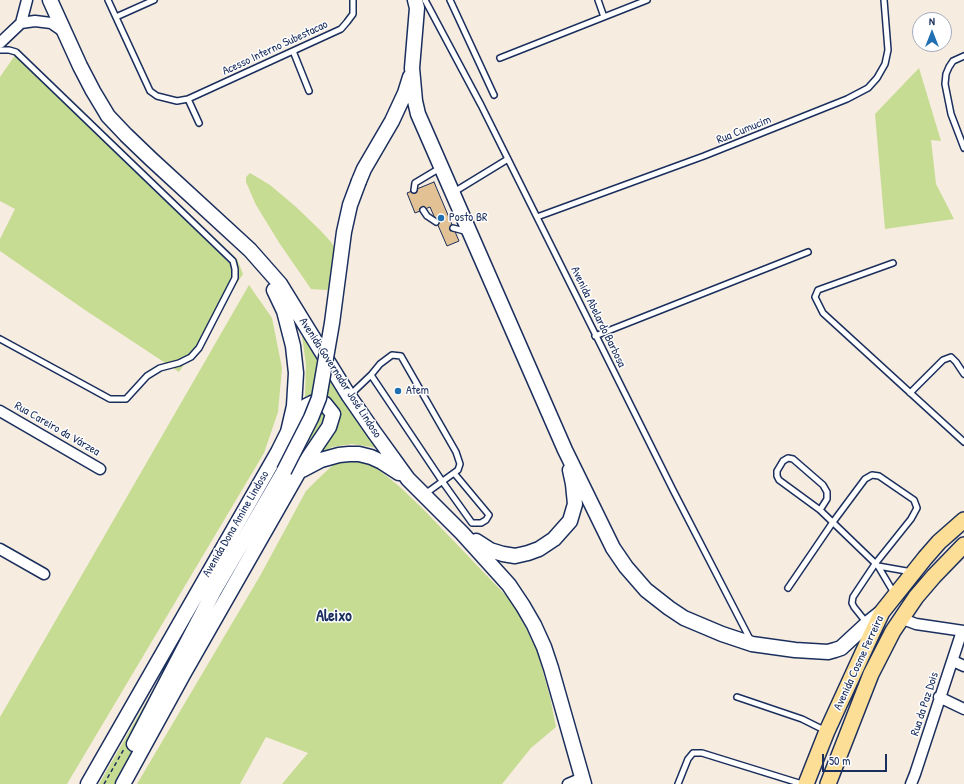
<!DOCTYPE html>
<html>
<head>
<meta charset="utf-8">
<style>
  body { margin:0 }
  #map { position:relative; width:964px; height:784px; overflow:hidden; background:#f6ecdf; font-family:"Patrick Hand",sans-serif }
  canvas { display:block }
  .north { position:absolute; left:912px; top:12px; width:40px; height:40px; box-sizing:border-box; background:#fff; border:1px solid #a4acbf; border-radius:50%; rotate:0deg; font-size:11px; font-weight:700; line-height:16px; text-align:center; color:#1b2f5e }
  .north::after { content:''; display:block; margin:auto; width:14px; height:18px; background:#1f6fb2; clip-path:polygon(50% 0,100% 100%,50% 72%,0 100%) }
  .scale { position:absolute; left:822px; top:754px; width:65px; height:18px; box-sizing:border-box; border:2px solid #1b2f5e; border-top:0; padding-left:5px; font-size:12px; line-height:14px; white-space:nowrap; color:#1b2f5e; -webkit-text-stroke:3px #fff; paint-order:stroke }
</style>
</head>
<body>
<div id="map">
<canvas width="964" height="784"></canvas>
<div class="north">N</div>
<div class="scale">50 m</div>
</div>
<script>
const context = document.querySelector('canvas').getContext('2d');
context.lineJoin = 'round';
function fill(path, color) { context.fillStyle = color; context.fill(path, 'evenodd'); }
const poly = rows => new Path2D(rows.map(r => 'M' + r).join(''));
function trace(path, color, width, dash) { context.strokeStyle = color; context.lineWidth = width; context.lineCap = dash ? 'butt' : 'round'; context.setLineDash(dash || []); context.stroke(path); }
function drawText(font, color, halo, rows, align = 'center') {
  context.font = font + ' "Patrick Hand",sans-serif'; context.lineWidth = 3; context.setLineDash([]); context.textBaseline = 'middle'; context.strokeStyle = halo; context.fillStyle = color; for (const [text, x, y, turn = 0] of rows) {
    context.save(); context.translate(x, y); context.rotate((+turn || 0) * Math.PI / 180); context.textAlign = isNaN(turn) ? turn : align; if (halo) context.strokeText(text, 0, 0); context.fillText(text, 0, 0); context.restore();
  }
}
const green = poly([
  [18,51,237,259,243,274,179,372,85,310,0,251,0,239,15,209,0,201,0,77],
  [919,68,941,141,931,140,936,184,954,219,885,229,875,114],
  [250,173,270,185,295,206,320,230,331,242,340,256,342,281,327,290,311,289,280,244,256,205,246,182,246,177],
  [249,285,272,318,282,368,278,412,264,453,67,784,0,784,0,717],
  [302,335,378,448,352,444,332,447,309,460,118,784,99,784,286,459,299,429,305,397,306,365],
  [354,461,374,466,400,487,424,510,513,603,537,650,550,697,556,727,531,748,502,784,282,784,308,753,266,737,240,784,137,784,260,576,306,491,318,479,334,464]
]);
const building = poly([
  [434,182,459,241,447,246,430,207,415,213,407,193,434,182]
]);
const path = poly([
  [104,784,124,749]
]);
const lane = poly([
  [108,0,150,91,157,96,177,101,188,99,341,29,347,22,353,14,353,0],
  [425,0,481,105,673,490,751,641],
  [450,0,494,95],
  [598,0,604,17],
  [116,17,154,0],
  [0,50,9,50,16,52,233,261,235,269,235,278,199,348,191,357,179,363,160,368,147,376,126,399,110,399,0,339],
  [293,51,309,91],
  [964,56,953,61,949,67,946,74,945,84,951,114,964,148],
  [500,58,647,0],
  [188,99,199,123],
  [414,190,415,183,440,168],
  [454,192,508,159],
  [423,210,427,216,436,222],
  [537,217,704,156,847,99,868,88,877,78,885,64,888,50,884,0],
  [453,228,468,232],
  [893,263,818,290,815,297,823,313,964,442],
  [595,336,808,252],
  [371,375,442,481,472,523,481,523,486,520,489,515,454,473],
  [910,393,943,360,951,357,956,362,964,374],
  [350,395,371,375,380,364,392,355,401,356,456,452,460,464,458,470,425,494],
  [820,510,827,499,827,492,823,485,793,459,788,458,783,461,777,471,777,476,779,480,820,510,878,566,894,593],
  [878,566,912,572],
  [788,588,833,522,865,479,872,475,879,476,914,500,917,508,911,519,875,564,853,597,852,603,854,607,866,622],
  [737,697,802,719,826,731],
  [678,784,688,759,693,753,702,753,802,784]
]);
const street = poly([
  [21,23,35,21,51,23,64,32],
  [0,43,21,23,27,0],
  [0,411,100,469],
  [0,549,44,574],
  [902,616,908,621,916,624,964,631],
  [953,661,964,666],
  [939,697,964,709],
  [568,784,582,778],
  [911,784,915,774,962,631]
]);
const secondary = poly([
  [50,0,80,66,93,91,108,116,126,135,151,159,250,250,280,284,349,396,374,432,408,479,462,533,509,585,523,606,534,625,544,647,551,668,584,784],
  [415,0,417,8,412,68,415,101,418,114,565,450,613,548,626,567,646,590,669,608,684,618,722,634,752,644,795,650,828,652,835,650,841,648,867,624,882,612],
  [359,181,364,169,392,121,405,93,410,77],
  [302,470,321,460,339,455,349,454,359,454,371,457,382,462,399,473],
  [476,541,490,550,503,554,515,556,528,553,539,549,554,539,570,521,575,504,573,484,570,470],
  [134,744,214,591,284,471],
  [88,784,278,452,288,432,294,406,296,373,293,346,284,311,274,290],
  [123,784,184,673,298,473,329,427,333,414,325,404,318,402,312,403,306,406,293,425]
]);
const primary = poly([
  [806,784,827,731,872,633,882,612,925,558,939,542,964,520],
  [828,784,871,674,893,631,916,597,934,576,964,545]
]);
const secondaryBridge = poly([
  [284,471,311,418,319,398,332,323,344,232,350,205,359,181]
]);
const markers = [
  [441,218,4,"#1f6fb2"],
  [398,391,4,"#1f6fb2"]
];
const streetNames = [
  ["Acesso Interno Subestacao",275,48,-25],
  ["Rua Cumucim",744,130,-22],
  ["Avenida Abelardo Barbosa",598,317,64],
  ["Avenida Governador José Lindoso",340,378,57],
  ["Rua Careiro da Várzea",57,429,30],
  ["Avenida Dona Amine Lindoso",236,524,-60],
  ["Avenida Cosme Ferreira",859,663,-65],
  ["Rua da Paz Dois",925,704,-72]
];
const poiNames = [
  ["Posto BR",449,218],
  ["Atem",406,391]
];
const districtNames = [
  ["Aleixo",334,617]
];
fill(green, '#c6dc92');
fill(building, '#e2c194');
trace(building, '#1b2f5e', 1);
trace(lane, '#1b2f5e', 8);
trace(street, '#1b2f5e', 13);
trace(secondary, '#1b2f5e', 17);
trace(primary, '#1b2f5e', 18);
trace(path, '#1b2f5e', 1.5, [4, 3]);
trace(lane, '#fff', 5);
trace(street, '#fff', 10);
trace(secondary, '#fff', 14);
trace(primary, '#fdde96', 15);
trace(secondaryBridge, '#1b2f5e', 17, []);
trace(secondaryBridge, '#fff', 14);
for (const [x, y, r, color] of markers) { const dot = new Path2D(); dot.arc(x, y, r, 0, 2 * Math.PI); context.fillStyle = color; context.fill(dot); trace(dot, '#fff', 1.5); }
drawText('12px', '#1b2f5e', '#fff', streetNames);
drawText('12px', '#1b2f5e', '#fff', poiNames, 'left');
drawText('bold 16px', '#1b2f5e', '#fff', districtNames);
</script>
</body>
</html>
